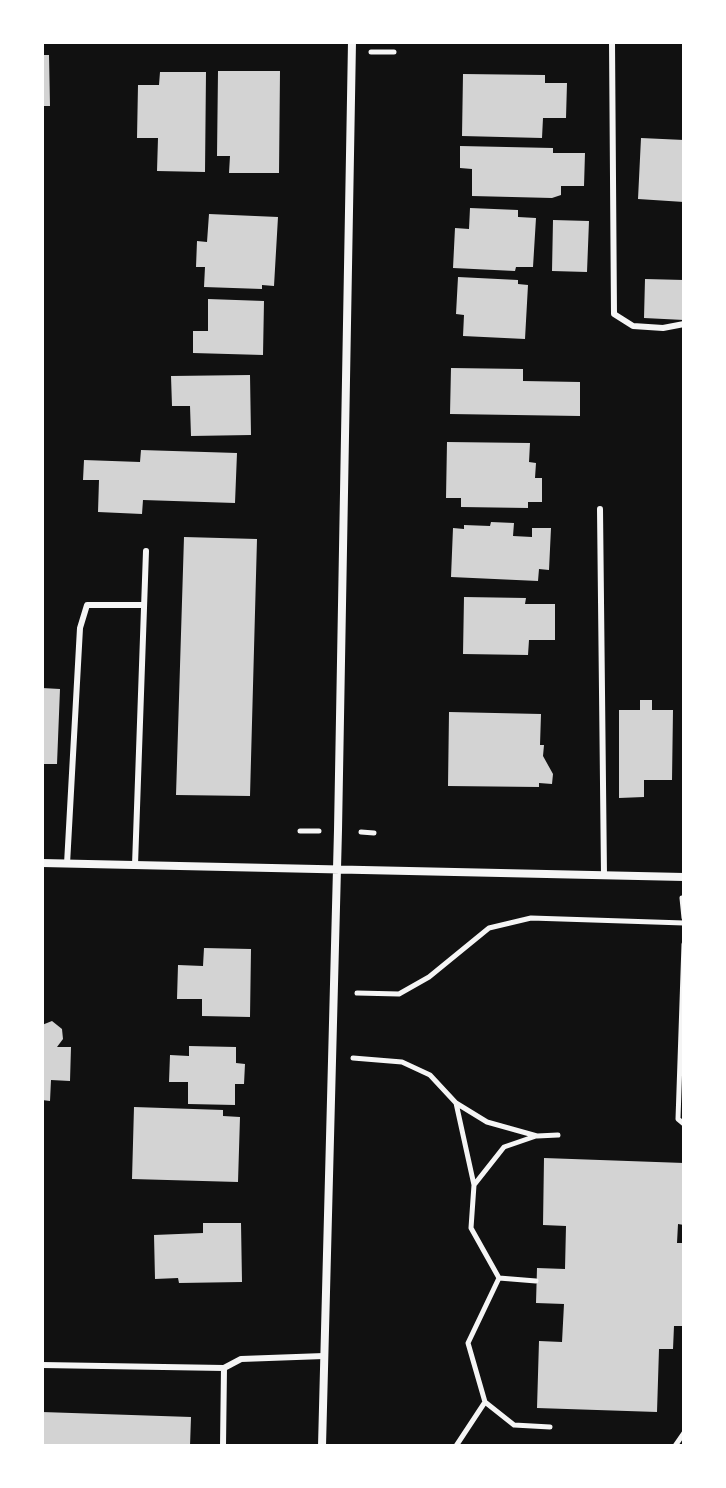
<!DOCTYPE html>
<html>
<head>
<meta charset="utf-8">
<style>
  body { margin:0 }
  #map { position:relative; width:726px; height:1488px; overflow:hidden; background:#111; font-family:Ubuntu,sans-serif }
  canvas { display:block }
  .frame { position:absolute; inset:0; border:44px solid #fff; pointer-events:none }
</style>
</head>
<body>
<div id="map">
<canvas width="726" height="1488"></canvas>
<div class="frame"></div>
</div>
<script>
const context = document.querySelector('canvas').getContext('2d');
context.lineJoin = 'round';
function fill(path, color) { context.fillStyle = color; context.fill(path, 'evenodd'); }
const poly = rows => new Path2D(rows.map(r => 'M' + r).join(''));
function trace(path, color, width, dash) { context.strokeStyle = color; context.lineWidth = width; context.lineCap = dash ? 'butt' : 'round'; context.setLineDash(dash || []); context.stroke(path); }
const building = poly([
  [42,55,49,55,50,106,42,106],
  [218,71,280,71,279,173,229,173,230,156,217,156],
  [160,72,206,72,205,172,157,171,158,138,137,138,138,85,159,85],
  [463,74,545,75,545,83,567,83,566,118,543,118,542,138,462,136],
  [641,138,684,140,684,202,638,199],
  [460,146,553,148,553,153,585,153,584,186,561,186,561,195,552,198,472,196,472,169,460,168],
  [470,208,518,210,518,217,536,218,533,267,516,267,515,271,453,268,455,228,469,229],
  [209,214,278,217,274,286,262,285,262,289,204,287,205,267,196,267,197,241,207,242],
  [553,220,589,221,587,272,552,271],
  [458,277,518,280,518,284,528,285,525,339,463,336,464,315,456,314],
  [645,279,684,280,684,320,644,318],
  [208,299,264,301,263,355,193,353,193,331,208,331],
  [451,368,523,369,523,381,580,382,580,416,450,414],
  [250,375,251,435,191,436,190,406,172,406,171,376],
  [447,442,530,443,529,462,536,463,535,478,542,478,542,502,528,502,528,508,461,507,461,498,446,498],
  [141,450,237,453,235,503,143,500,142,514,98,512,99,480,83,480,84,460,140,462],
  [491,522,514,523,513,536,532,537,532,528,551,528,549,570,539,569,538,581,451,577,453,528,464,529,464,525,490,526],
  [184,537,257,539,250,796,176,795],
  [464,597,526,598,525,604,555,604,555,640,529,640,528,655,463,654],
  [42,688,60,689,57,764,42,764],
  [640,700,652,700,652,710,673,710,672,780,644,780,644,797,619,798,619,710,640,710],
  [449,712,541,714,540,745,544,745,543,756,553,774,552,784,539,783,539,787,448,786],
  [204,948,251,949,250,1017,202,1016,202,999,177,999,178,965,203,966],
  [52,1021,62,1029,63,1039,57,1047,71,1047,70,1081,51,1080,50,1101,42,1100,42,1025],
  [189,1046,236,1047,236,1063,245,1064,244,1084,235,1084,235,1105,188,1104,188,1082,169,1082,170,1055,189,1056],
  [134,1107,223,1110,223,1116,240,1117,238,1182,132,1179],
  [544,1158,684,1163,684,1225,678,1224,677,1243,684,1243,684,1326,674,1326,673,1349,659,1349,657,1412,537,1408,539,1341,562,1342,564,1304,536,1303,537,1268,565,1269,566,1226,543,1225],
  [203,1223,241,1223,242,1282,179,1283,178,1278,155,1279,154,1235,203,1233],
  [42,1412,191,1417,190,1446,42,1446]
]);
const path = poly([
  [371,52,394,52],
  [300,831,319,831],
  [361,832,374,833],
  [682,898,684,918],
  [684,944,678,1119,684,1124],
  [357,993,399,994,429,977,489,928,531,918,684,923],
  [353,1058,402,1062,430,1075,456,1103,474,1185,471,1228,499,1278,468,1343,485,1402,514,1425,550,1427],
  [456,1103,487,1122,537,1136,558,1135],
  [474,1185,504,1147,536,1136],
  [499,1278,536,1281],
  [456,1446,485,1402],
  [675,1446,684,1433]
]);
const service = poly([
  [612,42,614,314,633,326,663,328,684,324],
  [600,509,604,875],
  [67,864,80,628,87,605,144,605],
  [135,865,146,551],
  [42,1365,224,1368,223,1446],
  [224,1368,241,1359,324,1356]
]);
const minor = poly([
  [42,863,684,877],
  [322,1446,338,830,352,42]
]);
fill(building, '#d3d3d3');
trace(path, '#f5f5f5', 5);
trace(service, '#f5f5f5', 6);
trace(minor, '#f5f5f5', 8);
</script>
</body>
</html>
